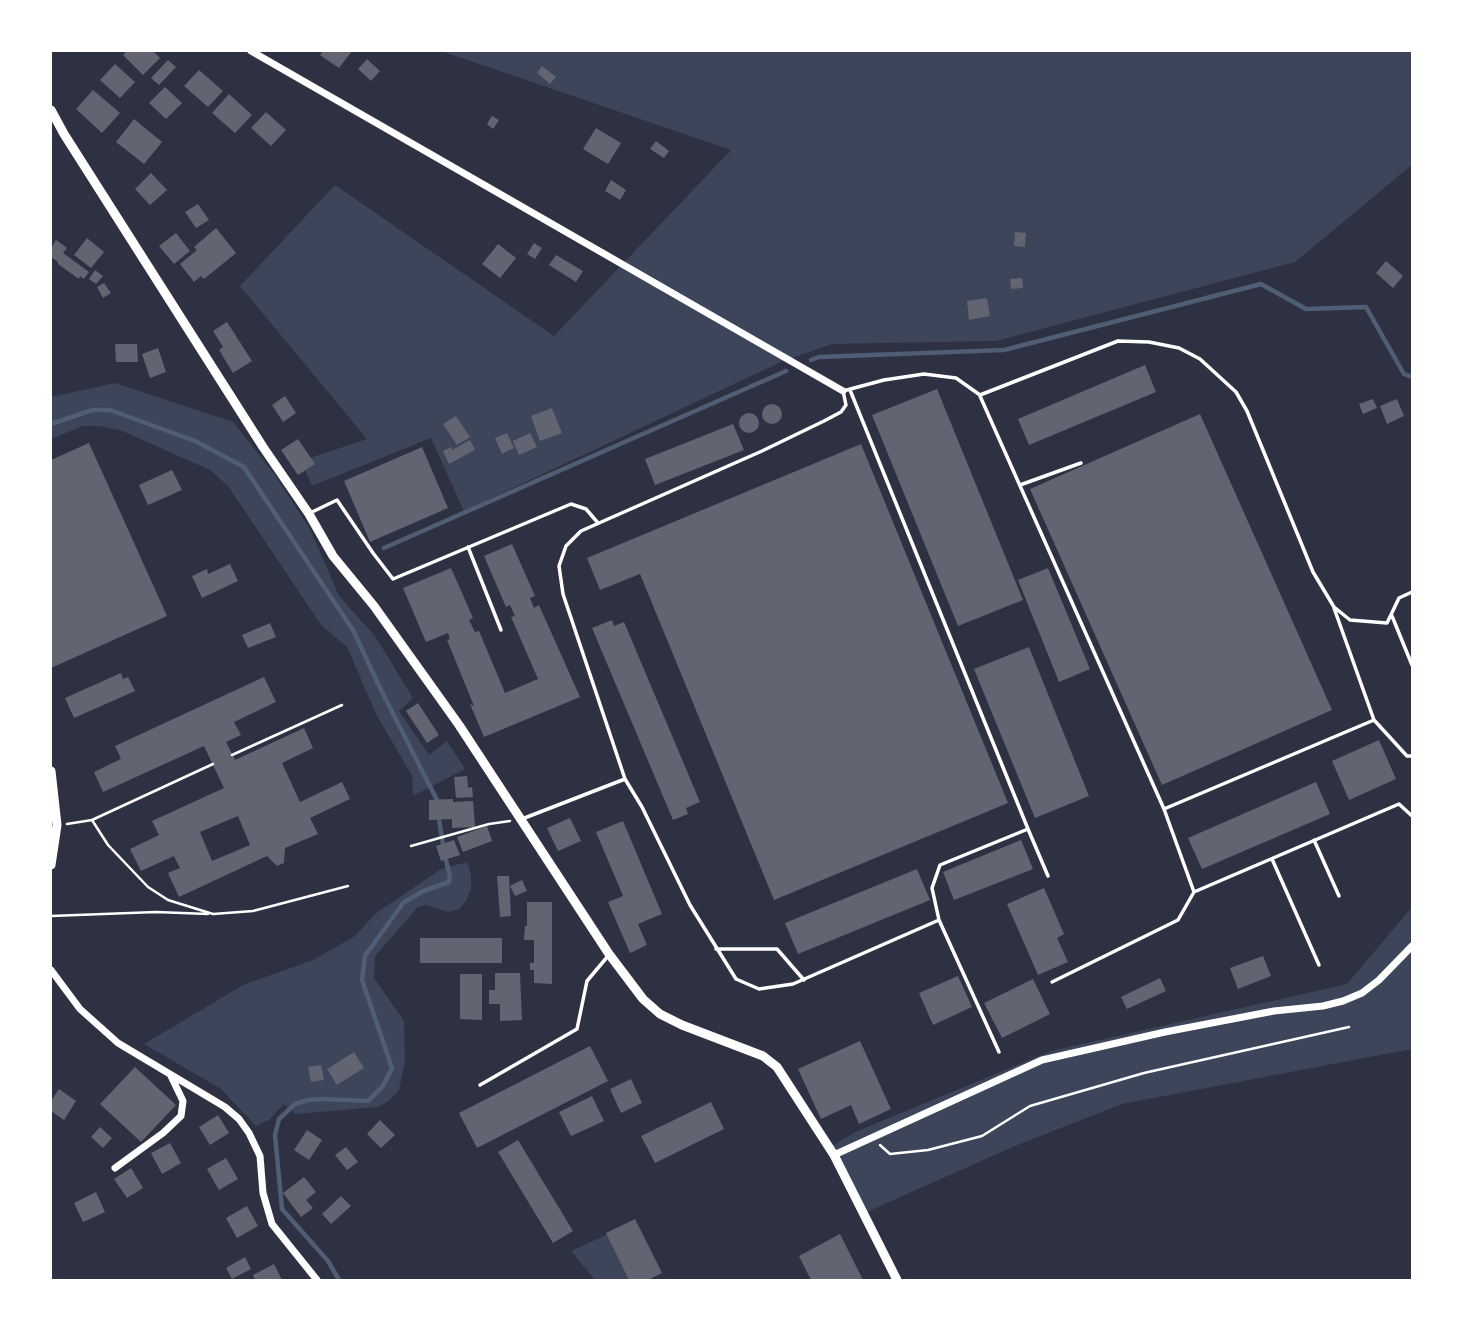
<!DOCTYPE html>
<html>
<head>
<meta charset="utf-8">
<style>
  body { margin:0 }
  #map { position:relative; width:1463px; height:1331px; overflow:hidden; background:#2d3142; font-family:"DM Sans",sans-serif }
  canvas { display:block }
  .frame { position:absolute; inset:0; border:52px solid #fff; pointer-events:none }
</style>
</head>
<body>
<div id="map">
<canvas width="1463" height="1331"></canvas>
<div class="frame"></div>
</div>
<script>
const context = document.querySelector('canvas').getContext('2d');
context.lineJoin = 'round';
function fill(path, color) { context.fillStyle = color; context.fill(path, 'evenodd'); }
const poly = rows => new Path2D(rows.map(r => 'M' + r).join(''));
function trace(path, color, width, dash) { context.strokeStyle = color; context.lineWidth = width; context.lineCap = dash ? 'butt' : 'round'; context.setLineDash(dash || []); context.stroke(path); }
const green = poly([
  [441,51,1412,51,1412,165,1295,262,996,341,832,344,781,362,464,511,431,438,312,486,301,461,367,439,240,286,335,185,554,336,731,150],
  [115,383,233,422,272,471,310,529,339,596,375,636,413,698,399,711,429,755,447,741,465,769,413,796,412,776,376,714,347,647,321,625,228,486,210,470,120,430,99,426,83,426,51,439,51,397],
  [467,862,471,875,471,889,466,901,459,909,448,912,426,905,418,907,375,956,374,978,404,1021,405,1061,399,1090,390,1100,378,1107,296,1114,284,1104,269,1120,256,1126,221,1089,144,1044,243,985,313,960,355,936,376,913,441,869],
  [1412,907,1412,1049,1122,1104,1015,1146,860,1215,826,1150,855,1132,1051,1051,1347,984],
  [617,1230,644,1280,595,1280,571,1251]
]);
const stream = poly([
  [811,360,819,357,1004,350,1261,284,1306,309,1366,307,1404,374,1412,377],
  [51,424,92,410,110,410,195,441,244,467,353,630,381,690,437,800],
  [384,548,786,371],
  [439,820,443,844],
  [339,1280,328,1261,282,1209,275,1135,279,1119,295,1104,308,1100,324,1099,368,1101,383,1086,392,1068,362,980,365,956,403,903,423,891,449,882,450,877,446,860]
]);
const building = poly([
  [127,51,153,51,160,58,143,75,123,55],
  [323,51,352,51,339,68,320,55],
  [367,59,380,71,371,81,358,69],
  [168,60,176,67,159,85,151,78],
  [115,64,135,82,120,98,100,80],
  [542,66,556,77,550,84,537,73],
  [199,70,223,91,208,107,184,86],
  [165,87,182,103,166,119,149,103],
  [93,90,120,113,102,133,76,109],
  [229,94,252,115,235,133,212,113],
  [266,112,286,130,271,146,251,128],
  [492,116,499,120,493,129,487,124],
  [134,119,162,142,144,164,116,142],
  [596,128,621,143,608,164,583,149],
  [656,141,669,151,664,158,650,149],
  [151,173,167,190,150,205,135,189],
  [611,180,626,190,620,200,605,191],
  [198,204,209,220,196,228,185,212],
  [216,228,236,253,204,279,201,276,194,282,180,264,197,250,194,247],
  [1015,232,1026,233,1025,247,1014,246],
  [176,233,190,251,174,264,159,246],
  [87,238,104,252,91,268,74,255],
  [56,240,67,248,63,253,89,272,84,279,80,276,79,279,58,264,58,262,51,257,51,248],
  [534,243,542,248,535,259,527,254],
  [498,244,516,258,500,278,482,264],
  [556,255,583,271,576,282,549,265],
  [1386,261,1403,276,1393,288,1376,273],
  [95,270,103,276,96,284,89,279],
  [1022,278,1023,288,1011,289,1010,279],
  [104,283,111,293,103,298,97,287],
  [987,298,990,316,969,320,967,301],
  [227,322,252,361,233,373,219,350,223,347,213,331],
  [115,344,137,344,138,362,116,362],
  [158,348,166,372,150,378,142,354],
  [1145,365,1156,392,1029,445,1018,419],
  [937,389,1023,600,958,626,872,415],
  [285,396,296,413,283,422,272,405],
  [1373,399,1377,408,1363,414,1359,404],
  [1397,399,1404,416,1387,424,1380,406],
  '762 414a10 10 0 1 1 20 0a10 10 0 1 1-20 0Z',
  [552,408,562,433,540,441,531,416],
  '739 423a10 10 0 1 1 20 0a10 10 0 1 1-20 0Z',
  [1200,414,1332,710,1162,785,1030,489],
  [456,416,470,437,457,445,443,424],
  [733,424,744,450,655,485,645,459],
  [507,433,514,448,502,454,495,438],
  [530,433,537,447,519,455,513,441],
  [298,439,315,464,298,475,281,450],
  [470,440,475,450,449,464,443,451,451,447,452,450],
  [89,443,167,616,51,668,51,460],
  [861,444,1008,803,774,900,640,574,600,590,587,558],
  [422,447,448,508,370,542,344,481],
  [172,470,182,490,148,505,139,485],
  [512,544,535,596,530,598,534,608,539,605,580,697,484,737,470,704,474,706,447,640,450,639,448,633,426,642,403,588,451,568,473,618,469,620,475,632,479,631,505,693,538,679,511,617,515,616,510,605,506,607,484,556],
  [230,564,238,581,202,598,192,576,207,569,208,574],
  [1048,568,1090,669,1059,682,1018,580],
  [612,620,614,626,624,622,700,802,686,808,688,814,673,820,592,628],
  [270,623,276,637,248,648,242,635],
  [1029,647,1089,796,1035,818,974,669],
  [121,673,123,679,128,677,135,691,74,718,65,698],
  [264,677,276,702,234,722,241,735,226,742,235,760,304,728,313,748,282,763,300,802,342,782,350,799,310,818,318,834,285,848,284,863,277,866,267,856,179,897,168,873,180,868,174,856,141,871,130,849,159,835,152,821,224,788,204,746,103,792,94,772,121,759,115,746],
  [238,816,250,845,212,861,200,832],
  [418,703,439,735,427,743,406,711],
  [1379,740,1396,779,1349,800,1332,761],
  [467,776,468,788,472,787,473,797,456,798,454,777],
  [1316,782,1330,814,1202,869,1188,838],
  [453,799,453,802,473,801,475,827,452,828,452,819,429,820,429,800],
  [570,818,581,841,558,851,547,828],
  [623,821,662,914,638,924,647,945,630,953,608,902,623,896,596,832],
  [487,826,492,841,463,852,457,837],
  [454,840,460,855,441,861,436,846],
  [1021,840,1033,869,954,900,943,872],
  [917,869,930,900,798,954,785,923],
  [497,876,509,876,511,916,500,917],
  [522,880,527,891,515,896,510,886],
  [1044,888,1064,934,1057,938,1068,962,1038,975,1007,904],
  [527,902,552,902,552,984,534,983,534,970,530,970,530,963,534,963,534,940,524,940,525,926,527,926],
  [420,938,502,938,502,963,420,963],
  [1263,956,1271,976,1238,989,1230,968],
  [495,973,520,973,522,1020,500,1021,500,1004,489,1004,489,990,495,990],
  [460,974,482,974,482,1020,460,1019],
  [958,976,972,1007,933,1025,919,993],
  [1160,978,1166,991,1127,1009,1121,997],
  [1033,979,1050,1014,1002,1038,984,1003],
  [860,1041,891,1109,859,1124,851,1105,821,1119,798,1069],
  [590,1046,608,1081,477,1148,459,1113],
  [354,1052,364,1068,337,1085,327,1069],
  [321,1065,324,1080,311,1082,308,1067],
  [135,1067,176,1105,141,1142,100,1104],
  [631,1079,642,1103,621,1113,610,1089],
  [59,1089,76,1101,64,1120,51,1111,51,1101],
  [592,1096,604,1121,571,1136,559,1112],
  [711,1102,724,1129,655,1163,641,1136],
  [218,1115,229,1133,210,1145,199,1127],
  [380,1120,395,1135,381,1148,367,1134],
  [100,1127,112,1138,103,1148,91,1137],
  [307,1130,322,1140,309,1160,294,1150],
  [518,1140,573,1231,553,1243,498,1152],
  [170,1143,181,1163,162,1174,151,1153],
  [346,1147,358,1162,347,1170,335,1155],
  [226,1158,238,1179,219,1190,207,1169],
  [131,1168,143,1188,127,1198,114,1179],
  [304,1177,316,1192,306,1200,313,1208,301,1217,283,1193],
  [96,1192,105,1212,83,1222,74,1203],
  [341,1196,351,1206,331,1224,322,1214],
  [247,1206,258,1226,237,1238,226,1218],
  [635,1219,662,1273,648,1280,629,1280,606,1233],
  [840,1234,863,1280,811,1280,799,1256],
  [245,1257,251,1269,232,1279,226,1268],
  [274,1264,282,1280,255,1280,253,1275]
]);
const path = poly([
  [232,755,342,705],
  [92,820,213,764],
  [67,824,92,820,108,845,148,887,168,900,213,914,253,911,348,886],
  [411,846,489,824,510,821],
  [51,916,156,912,208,914],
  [880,1145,890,1154,928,1150,982,1136,1030,1106,1144,1073,1349,1027]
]);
const service = poly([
  [850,390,1028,829],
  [980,396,1164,809,1374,720],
  [1020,485,1081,463],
  [310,513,337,500,373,553,393,579,571,504,586,509,598,523],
  [468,547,501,630],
  [1334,608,1374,720,1407,756,1412,756],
  [1392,616,1412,665],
  [522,819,625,779],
  [1314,840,1339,896],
  [1272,859,1319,965],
  [1194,892,1399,804,1412,816],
  [939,920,793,984,759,989,736,979,690,905,642,807,625,779,563,594,559,566,566,546,581,531,762,451,824,421,841,412,846,405,843,391,884,380,924,374,956,378,980,395,1118,341,1149,342,1179,348,1200,359,1236,392,1247,411,1313,572,1334,607,1350,620,1387,623,1399,598,1412,592],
  [716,949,777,949,804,980],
  [1052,982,1178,920,1194,892,1164,809],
  [999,1052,939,920,932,888,940,865,1028,829,1048,876],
  [480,1085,577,1029,587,981,608,956]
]);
const minor = poly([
  [251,51,843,391],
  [51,970,80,1009,118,1043,225,1107,239,1119,249,1133,260,1156,263,1193,272,1224,317,1280],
  [834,1155,1042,1060,1165,1032,1274,1011,1323,1006,1343,1001,1362,993,1379,980,1412,946],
  [115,1168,163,1133,181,1116,183,1101,171,1076]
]);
const tertiary = poly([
  [51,110,64,134,263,447,309,514,333,556,374,606,459,725,609,954,643,999,660,1014,682,1025,763,1056,777,1067,834,1155,897,1280],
  [51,771,57,825,51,865]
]);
fill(green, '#3c4559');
trace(stream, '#4f5d75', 4.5);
fill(building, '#626471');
trace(path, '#fff', 2.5);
trace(service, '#fff', 3.5);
trace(minor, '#fff', 7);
trace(tertiary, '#fff', 9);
</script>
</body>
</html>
